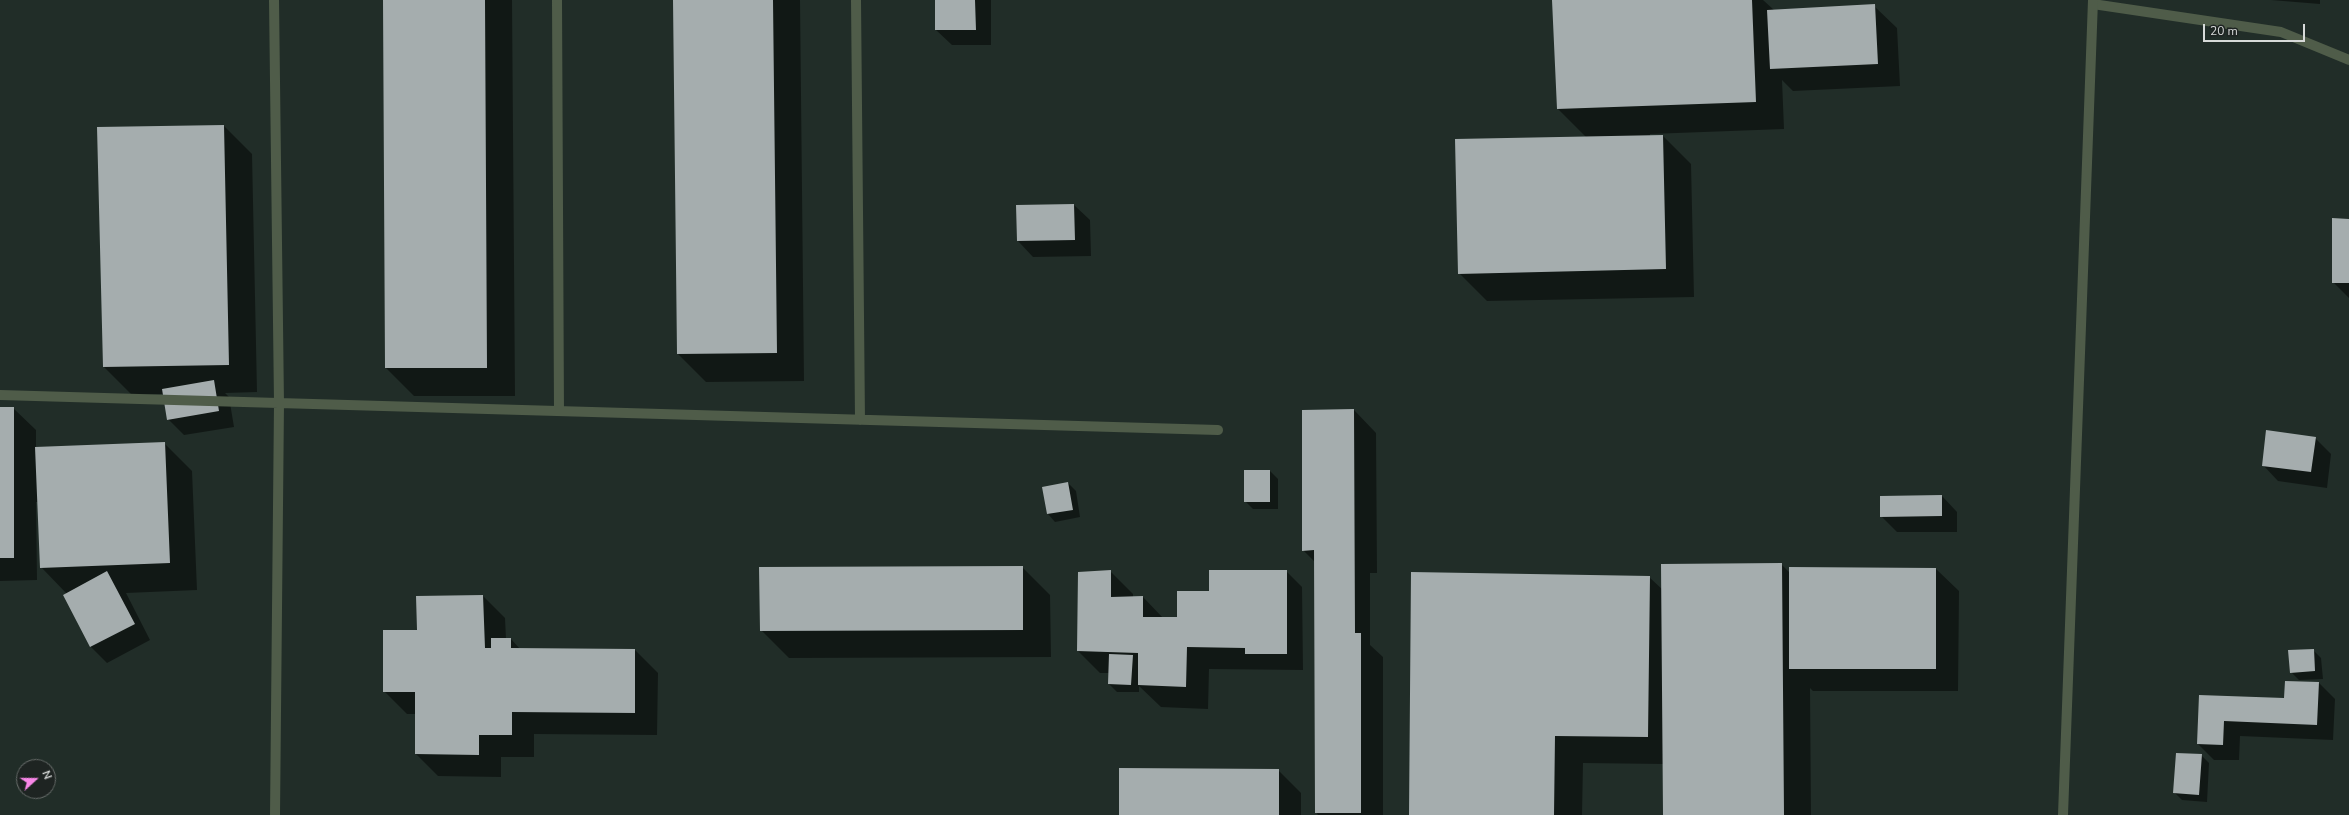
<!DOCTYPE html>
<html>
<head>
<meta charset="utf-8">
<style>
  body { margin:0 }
  #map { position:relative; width:2349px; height:815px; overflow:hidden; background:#1e2422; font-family:"Nunito Sans",sans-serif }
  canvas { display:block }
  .north { position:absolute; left:16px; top:759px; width:40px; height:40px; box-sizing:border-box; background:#1e2422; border:1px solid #686d6b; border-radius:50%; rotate:69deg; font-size:11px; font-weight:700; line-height:16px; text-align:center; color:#d7dad9 }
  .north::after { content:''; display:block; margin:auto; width:14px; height:18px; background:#f987e8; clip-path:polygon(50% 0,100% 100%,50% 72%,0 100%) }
  .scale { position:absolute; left:2203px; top:24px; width:102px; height:18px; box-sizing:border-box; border:2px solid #d7dad9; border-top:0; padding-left:5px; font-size:12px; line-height:14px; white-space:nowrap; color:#d7dad9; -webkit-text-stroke:3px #1e2422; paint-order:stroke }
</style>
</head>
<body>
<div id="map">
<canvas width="2349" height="815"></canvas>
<div class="north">N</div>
<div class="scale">20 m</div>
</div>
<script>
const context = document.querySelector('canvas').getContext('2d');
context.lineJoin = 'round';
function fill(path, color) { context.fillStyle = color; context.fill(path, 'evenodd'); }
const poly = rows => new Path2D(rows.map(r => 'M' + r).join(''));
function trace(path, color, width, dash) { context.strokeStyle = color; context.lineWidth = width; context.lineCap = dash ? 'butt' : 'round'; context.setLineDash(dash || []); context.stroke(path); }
const built = poly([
  [0,0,2349,0,2349,815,0,815],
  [24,767,48,767,48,791,24,791]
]);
const shadow = poly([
  [384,0,512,0,515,396,414,396,386,368],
  [674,0,800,0,804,381,706,382,678,354],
  [936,0,991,0,991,45,952,45,936,30],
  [1553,0,1763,0,1774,10,1874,6,1897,28,1900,86,1793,91,1782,80,1784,129,1650,134,1650,136,1663,136,1691,164,1694,297,1487,301,1459,273,1586,137,1558,109],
  [2271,0,2320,0,2320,4],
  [224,126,252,154,257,392,225,393,229,397,234,427,184,435,168,419,164,394,132,395,104,367,98,128],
  [1074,205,1090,220,1091,256,1033,257,1018,241,1017,206],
  [2349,220,2349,298,2333,282],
  [0,408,13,408,36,430,36,448,164,443,192,471,197,590,126,593,150,640,107,663,91,647,64,595,67,594,41,567,38,502,36,502,37,580,0,581],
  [1354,410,1376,433,1377,573,1370,573,1370,645,1383,657,1383,815,1318,815,1316,812,1315,562,1303,550],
  [2315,438,2331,454,2327,488,2278,481,2263,465],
  [1270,471,1278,479,1278,509,1253,509,1245,501],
  [1068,483,1076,491,1080,517,1055,522,1048,514],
  [1942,496,1957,512,1957,532,1897,532,1881,516],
  [1781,564,1790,573,1790,568,1936,569,1959,591,1958,691,1813,691,1810,688,1811,815,1664,815,1664,764,1583,763,1582,815,1410,815,1649,577,1663,590],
  [1022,567,1050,595,1051,657,789,658,761,630],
  [1110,571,1133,594,1133,597,1143,597,1163,618,1178,618,1210,592,1286,571,1302,587,1303,670,1209,669,1208,709,1161,707,1139,686,1139,692,1117,692,1109,684,1110,673,1100,673,1078,651],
  [483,596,505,618,506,639,511,639,520,649,635,650,658,673,657,735,534,734,534,757,501,757,501,777,438,776,416,754,416,714,407,714,384,691,418,630],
  [2313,650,2321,658,2323,679,2299,680,2291,672],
  [2286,682,2319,683,2335,699,2333,740,2240,736,2239,760,2214,760,2198,744,2200,696,2285,699],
  [2201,755,2209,763,2207,802,2182,800,2174,792],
  [1278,770,1301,793,1301,815,1120,815]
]);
const building = poly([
  [383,0,485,0,487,368,385,368],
  [673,0,773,0,777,353,677,354],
  [935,0,975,0,976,30,935,30],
  [1552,0,1752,0,1756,102,1557,109],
  [1875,4,1878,64,1770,69,1767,10],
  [224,125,229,365,103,367,97,127],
  [1663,135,1666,269,1458,274,1455,139],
  [1074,204,1075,240,1017,241,1016,205],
  [2332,218,2349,219,2349,283,2332,283],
  [214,380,219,411,167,420,162,389],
  [0,407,14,407,14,558,0,558],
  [1354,409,1355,633,1361,633,1361,813,1315,813,1314,550,1302,551,1302,410],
  [2266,430,2316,437,2311,472,2262,466],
  [165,442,170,563,40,568,35,447],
  [1244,470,1270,470,1270,502,1244,502],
  [1068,482,1073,510,1047,514,1042,487],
  [1942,495,1942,516,1880,517,1880,496],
  [1782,563,1784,815,1663,815,1661,564],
  [1023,566,1023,630,760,631,759,567],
  [1789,567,1936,568,1936,669,1789,669],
  [1111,570,1111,597,1143,596,1143,617,1177,617,1177,591,1209,591,1209,570,1287,570,1287,654,1245,654,1245,648,1187,647,1186,687,1138,685,1138,653,1077,651,1078,572],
  [107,571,135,624,90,647,63,595],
  [1411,572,1650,576,1648,737,1555,736,1554,815,1409,815],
  [483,595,485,648,491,648,491,638,511,638,511,648,635,649,635,713,512,712,512,735,479,735,479,755,415,754,415,692,383,692,383,630,417,630,416,596],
  [2314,649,2315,671,2290,673,2288,650],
  [1109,654,1133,655,1131,685,1108,684],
  [2285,681,2319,682,2317,725,2224,721,2223,745,2197,744,2199,695,2284,698],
  [2176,753,2202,754,2199,795,2173,793],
  [1119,768,1279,769,1279,815,1119,815]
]);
const lane = poly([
  [274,0,279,403,275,815],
  [557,0,559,411],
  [856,0,860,420],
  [2093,4,2281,32,2349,60],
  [0,395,1218,430]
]);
const street = poly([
  [2063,815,2093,0]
]);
fill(built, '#212d28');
fill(shadow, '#0007');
fill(building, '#a5adae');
trace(lane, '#4f5c49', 10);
trace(street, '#4f5c49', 10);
</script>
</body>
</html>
